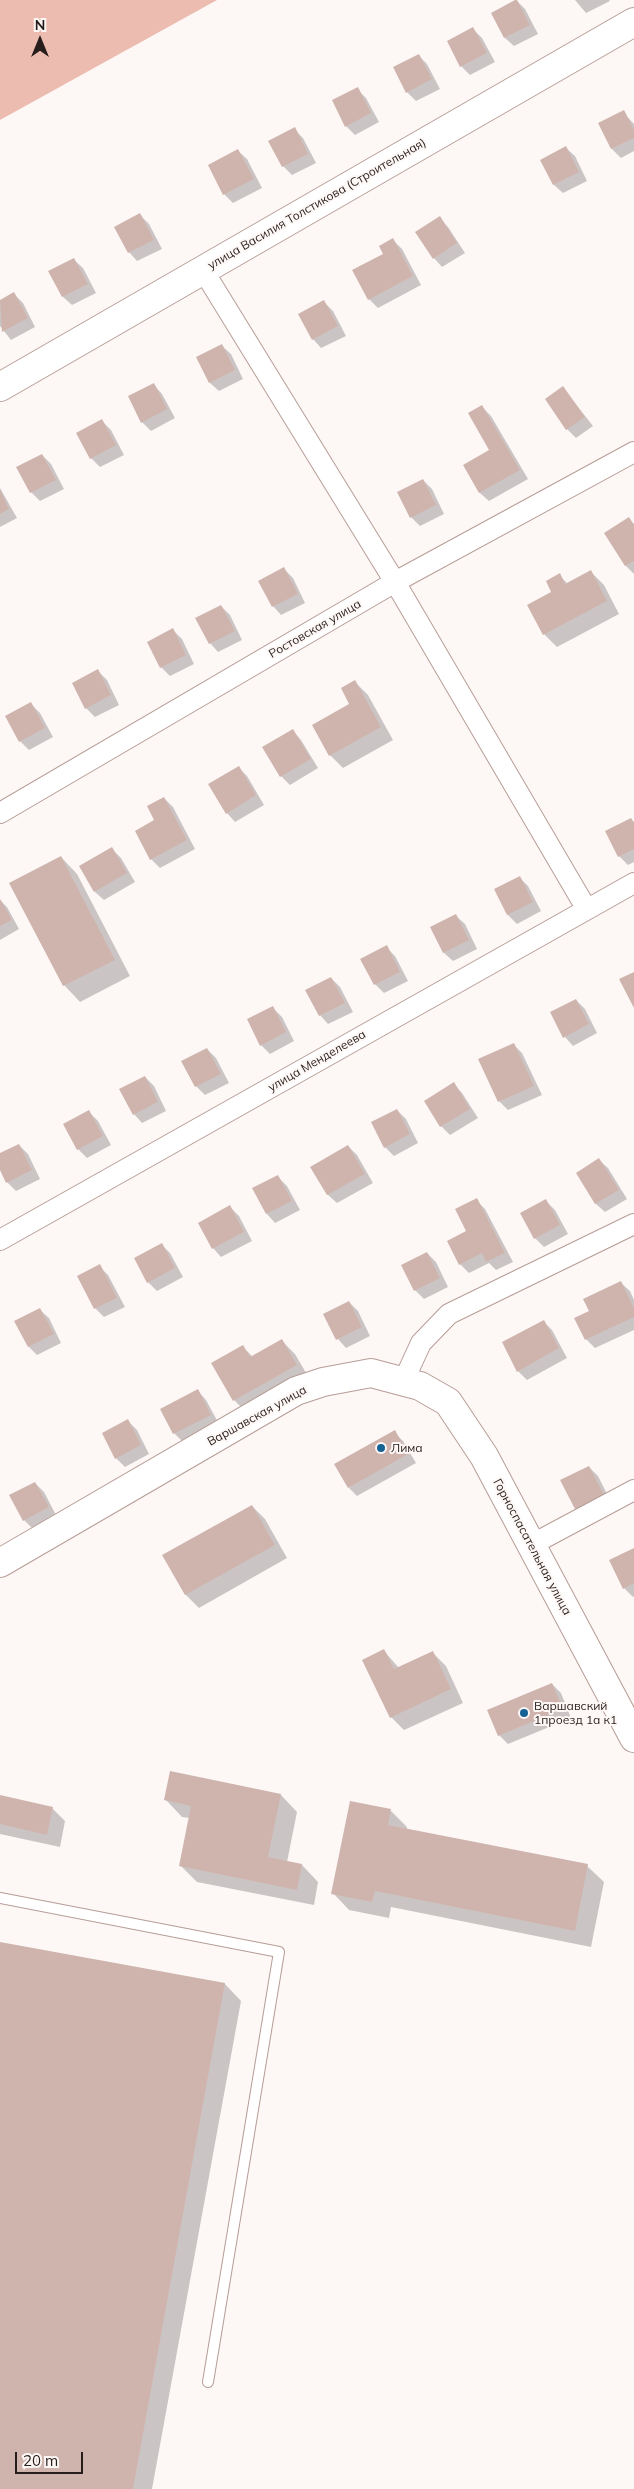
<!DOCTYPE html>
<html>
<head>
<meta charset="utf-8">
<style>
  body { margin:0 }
  #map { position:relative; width:634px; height:2489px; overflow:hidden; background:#fdf7f6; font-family:Mulish,sans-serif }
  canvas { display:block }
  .north { position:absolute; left:15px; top:15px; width:50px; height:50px; -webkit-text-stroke:4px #fdf7f6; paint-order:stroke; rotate:0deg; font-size:14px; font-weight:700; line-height:20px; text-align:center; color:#271e1b }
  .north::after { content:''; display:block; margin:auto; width:18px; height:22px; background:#271e1b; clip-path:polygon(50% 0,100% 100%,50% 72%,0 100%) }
  .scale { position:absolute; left:15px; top:2452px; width:68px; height:22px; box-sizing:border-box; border:2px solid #271e1b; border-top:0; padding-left:6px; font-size:15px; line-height:18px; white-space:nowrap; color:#271e1b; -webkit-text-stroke:4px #fdf7f6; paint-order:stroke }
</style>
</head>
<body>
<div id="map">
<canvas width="634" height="2489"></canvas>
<div class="north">N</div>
<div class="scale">20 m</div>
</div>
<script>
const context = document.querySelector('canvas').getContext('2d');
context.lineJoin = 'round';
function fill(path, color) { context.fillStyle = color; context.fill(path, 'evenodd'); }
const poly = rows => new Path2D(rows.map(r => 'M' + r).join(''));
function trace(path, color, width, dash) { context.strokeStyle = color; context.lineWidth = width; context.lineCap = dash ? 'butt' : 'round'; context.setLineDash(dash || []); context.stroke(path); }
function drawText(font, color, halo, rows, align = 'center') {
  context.font = font + ' Mulish,sans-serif'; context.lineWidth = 4; context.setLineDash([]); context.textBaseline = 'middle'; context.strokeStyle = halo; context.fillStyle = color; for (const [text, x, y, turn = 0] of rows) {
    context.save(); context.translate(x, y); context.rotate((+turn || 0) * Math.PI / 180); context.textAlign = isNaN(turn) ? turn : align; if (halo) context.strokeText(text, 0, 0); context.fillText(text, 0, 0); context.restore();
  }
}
const green = poly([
  [0,0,217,0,0,120]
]);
const shadow = poly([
  [575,0,609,0,610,1,586,13],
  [517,1,525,9,538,34,514,46,505,38,493,13],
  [473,29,482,38,495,62,470,75,461,66],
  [418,55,427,64,440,89,416,101,407,92],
  [357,89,366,98,379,122,355,135,346,126],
  [623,112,634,124,634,151,621,158,612,149,599,124],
  [294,129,303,138,316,163,292,175,283,166],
  [566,148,575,156,587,181,563,193,554,185,542,160],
  [238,151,247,159,262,188,233,203,224,194],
  [140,215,149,224,162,249,137,261,129,252],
  [439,218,448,227,465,253,442,267,434,258],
  [393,240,402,249,421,285,378,308,369,299,384,254],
  [74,260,83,268,96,293,72,305,63,297],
  [14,294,23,303,35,327,11,340,0,326,0,301],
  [324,302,333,311,346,336,321,348,313,339],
  [222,346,231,354,243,379,219,391,210,383,197,358],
  [154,385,162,394,175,418,151,431,142,422],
  [563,388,593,426,576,438,567,429],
  [482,407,491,416,528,479,489,501,480,493,464,465,491,450],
  [102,421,111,430,124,455,100,467,91,458],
  [42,455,51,464,64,489,40,501,31,492],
  [423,480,432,489,444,514,420,526,411,517,399,492],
  [0,488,17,518,0,527],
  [629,519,634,524,634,574,626,566,606,533],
  [284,569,293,578,305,603,281,615,273,606],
  [591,572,604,585,619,614,557,647,544,634,559,575,568,584],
  [221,606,230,615,242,640,218,652,210,643],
  [173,630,182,639,194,664,170,676,161,667],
  [98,671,107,680,119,705,95,717,86,708],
  [355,682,368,695,393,740,343,768,330,755,351,704],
  [31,704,40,713,53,737,29,750,20,741],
  [293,731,301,740,318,768,290,785,281,776],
  [238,767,247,776,264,805,235,822,227,813],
  [164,798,173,807,195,849,160,868,151,859,156,821],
  [631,819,634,822,634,862,628,865,619,856,607,831],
  [112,849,121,858,135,882,104,900,95,892],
  [61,857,77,874,130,976,80,1002,64,985],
  [519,877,528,886,541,911,517,924,508,915,495,890],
  [0,900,7,907,19,929,0,940],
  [456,916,465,924,477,949,453,961,444,953,432,928],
  [386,947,395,956,408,981,384,993,375,984],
  [331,978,340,987,353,1012,328,1024,320,1015],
  [576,1000,585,1009,597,1033,573,1046,565,1037],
  [273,1008,282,1017,294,1041,270,1054,261,1045],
  [513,1044,522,1053,542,1095,508,1110,499,1101],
  [207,1049,216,1058,229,1083,205,1095,196,1086],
  [145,1077,154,1086,166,1111,142,1123,134,1114],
  [454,1084,462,1093,478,1118,450,1135,441,1126],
  [397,1110,406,1119,418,1143,394,1156,385,1147],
  [89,1112,98,1121,111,1145,87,1158,78,1149],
  [19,1145,28,1154,40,1179,16,1191,7,1182,0,1168,0,1155],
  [348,1146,357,1155,373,1183,337,1203,328,1195,312,1167],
  [599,1160,608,1168,627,1199,605,1212,596,1204,577,1173],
  [278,1177,287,1186,300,1210,275,1223,267,1214,254,1189],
  [476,1200,485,1209,513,1262,496,1270,489,1263,469,1273,460,1264],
  [546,1201,555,1210,568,1234,544,1247,535,1238],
  [230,1207,239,1216,252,1241,221,1257,213,1248],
  [161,1244,170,1253,183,1277,157,1291,148,1282],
  [427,1253,436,1262,448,1287,424,1299,415,1290,403,1266],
  [99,1266,108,1275,125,1307,104,1317,95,1308],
  [621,1283,630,1291,634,1300,634,1330,595,1348,586,1339,590,1312],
  [349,1302,358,1311,370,1336,346,1348,338,1339,325,1315],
  [40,1310,49,1318,61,1343,37,1355,29,1347],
  [543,1321,552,1330,567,1358,527,1380,518,1371],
  [282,1341,295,1354,309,1378,247,1413,234,1400,243,1347,253,1357],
  [198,1391,206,1400,219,1424,183,1442,174,1433,162,1409],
  [128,1421,137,1430,149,1454,125,1467,116,1458],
  [394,1432,403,1441,416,1463,357,1496,349,1488],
  [589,1467,598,1476,612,1504,584,1517,576,1508],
  [35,1483,44,1492,57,1517,33,1529,24,1520],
  [252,1506,265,1519,287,1558,199,1608,186,1595,164,1556],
  [634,1549,634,1596,633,1597,624,1588],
  [384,1651,399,1668,433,1653,446,1666,463,1703,404,1730,391,1717],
  [552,1684,561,1693,571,1718,508,1744,499,1735],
  [281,1795,297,1812,287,1862,302,1865,318,1882,314,1905,197,1882,181,1866,190,1818,182,1817,166,1800],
  [0,1796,52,1808,65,1821,60,1847,0,1834],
  [351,1803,391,1811,407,1827,407,1830,587,1866,604,1882,591,1947,391,1907,389,1918,349,1910,333,1893],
  [0,1943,225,1984,241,2001,152,2489,0,2489]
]);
const building = poly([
  [515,0,517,0,530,25,504,38,491,13],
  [473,27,487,53,460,67,447,41],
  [419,54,432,79,406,93,393,67],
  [358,87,371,113,345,127,332,100],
  [624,110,634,130,634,138,611,149,598,123],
  [295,127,308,154,282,167,268,141],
  [566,146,579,172,553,185,540,160],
  [238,149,254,179,223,195,208,165],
  [140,213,154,240,128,253,114,227],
  [440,216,457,243,433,259,415,232],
  [393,238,413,276,368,300,352,270,383,254,379,246],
  [74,258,88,284,62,297,48,271],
  [14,292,28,318,2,332,0,300],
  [324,300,338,326,312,340,298,314],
  [222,344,235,370,209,383,196,357],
  [154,383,167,409,141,423,128,396],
  [563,386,585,417,566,430,545,399],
  [482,405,520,470,479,493,463,465,489,450,468,413],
  [102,419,116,445,90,459,76,433],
  [42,454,56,480,30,493,16,467],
  [423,479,436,505,410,518,397,492],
  [0,490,9,509,0,514],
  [629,517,634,525,634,561,625,566,604,533],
  [284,567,298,594,272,607,258,581],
  [591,570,607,601,543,635,527,605,551,592,546,581,560,573,565,584],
  [221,605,235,631,209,644,195,618],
  [173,628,186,655,160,668,147,642],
  [98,669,111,695,85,709,72,683],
  [355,680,381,727,329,756,312,725,349,704,341,688],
  [31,702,45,728,19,742,5,716],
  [293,729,311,759,280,777,262,747],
  [239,766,256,795,226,814,208,784],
  [164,797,187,840,150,860,135,831,154,820,147,806],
  [631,818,634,823,634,849,618,857,605,831],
  [112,847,127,873,94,892,79,866],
  [61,856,115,960,63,986,9,883],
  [520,876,533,902,507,915,494,889],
  [0,899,12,920,0,926],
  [456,914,469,940,443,953,430,927],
  [387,945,400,972,374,985,360,959],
  [634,972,634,1008,619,979],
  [331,977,345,1003,319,1016,305,990],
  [576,999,589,1024,563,1038,550,1012],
  [273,1006,286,1032,260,1046,247,1019],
  [514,1043,534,1086,498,1102,478,1059],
  [207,1048,221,1074,195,1087,181,1061],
  [145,1076,158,1102,133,1115,119,1089],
  [454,1082,470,1109,440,1127,424,1101],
  [397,1109,410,1134,384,1148,371,1122],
  [89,1110,103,1136,77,1150,63,1124],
  [19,1144,32,1170,6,1183,0,1170,0,1153],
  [348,1145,365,1174,327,1195,310,1167],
  [599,1158,619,1190,595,1204,576,1173],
  [278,1175,292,1201,266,1214,252,1188],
  [477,1198,505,1253,486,1262,482,1253,459,1265,447,1241,466,1231,455,1209],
  [546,1199,560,1225,534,1239,520,1213],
  [230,1205,244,1232,212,1249,198,1223],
  [162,1243,175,1268,147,1283,134,1258],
  [427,1252,440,1278,414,1291,401,1265],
  [100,1264,117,1298,94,1309,77,1276],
  [621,1281,634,1308,634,1317,585,1340,574,1318,589,1311,583,1299],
  [349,1301,362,1327,336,1340,323,1314],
  [40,1308,54,1334,28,1347,14,1321],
  [544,1320,559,1348,517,1372,502,1342],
  [282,1339,297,1365,233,1401,211,1363,243,1345,250,1357],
  [198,1389,211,1415,173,1434,160,1409],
  [128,1419,141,1445,115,1459,102,1433],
  [395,1430,408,1454,348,1488,334,1464],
  [589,1466,604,1495,575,1509,560,1480],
  [35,1482,49,1507,23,1521,9,1495],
  [252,1505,275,1545,185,1595,162,1555],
  [634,1548,634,1583,623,1589,609,1560],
  [384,1649,394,1669,433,1651,451,1689,390,1718,362,1660],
  [552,1683,563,1709,498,1736,487,1710],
  [170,1771,281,1794,268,1857,302,1864,297,1890,179,1866,191,1806,164,1800],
  [0,1795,53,1807,47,1835,0,1824],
  [350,1801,391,1809,388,1825,588,1864,575,1931,375,1891,372,1902,331,1894],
  [0,1942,225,1983,133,2489,0,2489]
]);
const lane = poly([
  [0,1898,279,1952,208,2382]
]);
const street = poly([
  [203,270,395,582,586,908],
  [0,813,395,582,634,452],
  [0,1240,634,883],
  [403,1382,421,1343,449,1314,634,1224],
  [531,1545,634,1490]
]);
const secondary = poly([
  [0,387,634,22],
  [0,1563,296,1391,323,1382,371,1373,420,1386,448,1402,484,1456,634,1738]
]);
const markers = [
  [381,1448,5,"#156295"],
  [524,1713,5,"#156295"]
];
const streetNames = [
  ["улица Василия Толстикова (Строительная)",317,204,-30],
  ["Ростовская улица",315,629,-30],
  ["улица Менделеева",317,1061,-30],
  ["Варшавская улица",257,1416,-29],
  ["Горноспасательная улица",532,1547,62]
];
const poiNames = [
  ["Лима",391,1448],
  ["Варшавский",534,1706],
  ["1проезд 1а к1",534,1720]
];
fill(green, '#edbcb0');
fill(shadow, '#0003');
fill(building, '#cfb4ad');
trace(lane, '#b79d96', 12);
trace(street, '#b79d96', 22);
trace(secondary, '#b79d96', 30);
trace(lane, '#fff', 10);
trace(street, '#fff', 20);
trace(secondary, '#fff', 28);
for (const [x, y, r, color] of markers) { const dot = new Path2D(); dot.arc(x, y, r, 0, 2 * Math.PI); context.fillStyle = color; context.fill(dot); trace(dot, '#fdf7f6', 2); }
drawText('12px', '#271e1b', '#fdf7f6', streetNames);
drawText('12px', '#271e1b', '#fdf7f6', poiNames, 'left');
</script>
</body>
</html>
